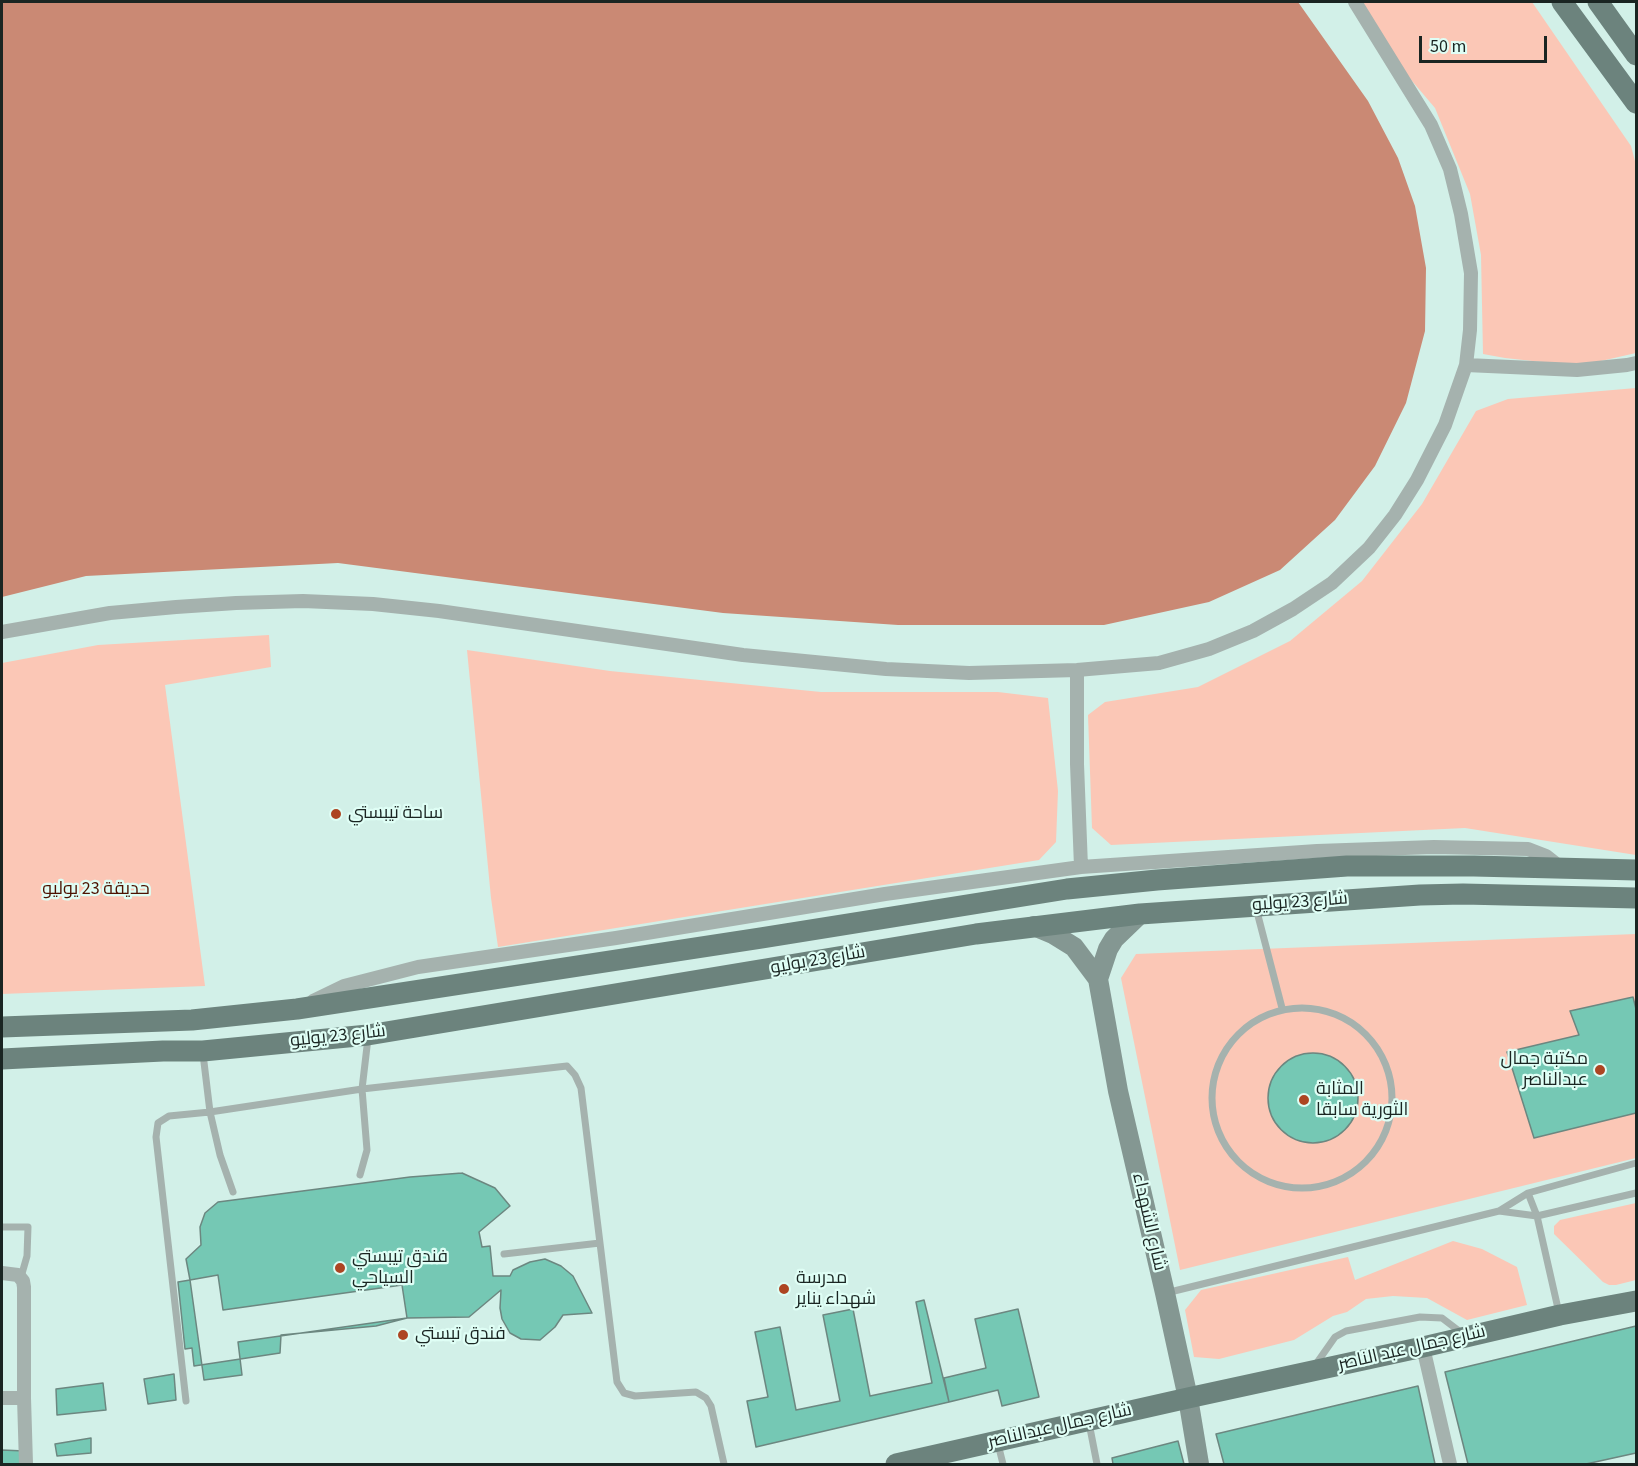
<!DOCTYPE html>
<html>
<head>
<meta charset="utf-8">
<style>
  body { margin:0 }
  #map { position:relative; width:1638px; height:1466px; overflow:hidden; background:#d2f0e8; font-family:"Source Sans 3",sans-serif }
  canvas { display:block }
  .frame { position:absolute; inset:0; border:3px solid #1a2522; pointer-events:none }
  .scale { position:absolute; left:1419px; top:36px; width:128px; height:27px; box-sizing:border-box; border:3px solid #1a2522; border-top:0; padding-left:8px; font-size:18px; line-height:21px; white-space:nowrap; color:#1a2522; -webkit-text-stroke:4px #dffef5; paint-order:stroke }
</style>
</head>
<body>
<div id="map">
<canvas width="1638" height="1466"></canvas>
<div class="frame"></div>
<div class="scale">50 m</div>
</div>
<script>
const context = document.querySelector('canvas').getContext('2d');
context.lineJoin = 'round';
function fill(path, color) { context.fillStyle = color; context.fill(path, 'evenodd'); }
const poly = rows => new Path2D(rows.map(r => 'M' + r).join(''));
function trace(path, color, width, dash) { context.strokeStyle = color; context.lineWidth = width; context.lineCap = dash ? 'butt' : 'round'; context.setLineDash(dash || []); context.stroke(path); }
function drawText(font, color, halo, rows, align = 'center') {
  context.font = font + ' "Source Sans 3",Cairo,sans-serif'; context.lineWidth = 4.5; context.setLineDash([]); context.textBaseline = 'middle'; context.strokeStyle = halo; context.fillStyle = color; for (const [text, x, y, turn = 0] of rows) {
    context.save(); context.translate(x, y); context.rotate((+turn || 0) * Math.PI / 180); context.textAlign = isNaN(turn) ? turn : align; if (halo) context.strokeText(text, 0, 0); context.fillText(text, 0, 0); context.restore();
  }
}
const green = poly([
  [1359,2,1532,2,1631,146,1636,165,1636,353,1579,366,1505,358,1483,354,1481,255,1470,194,1435,108,1401,68],
  [1636,388,1636,855,1465,828,1111,845,1092,828,1088,715,1105,702,1198,687,1290,641,1362,581,1422,504,1476,411,1508,399],
  [269,635,271,667,165,685,205,986,2,994,2,663,98,645],
  [467,650,610,671,821,692,998,692,1048,698,1058,791,1056,842,1039,860,498,947,491,898],
  [1636,934,1636,1158,1180,1270,1121,978,1136,954],
  [1636,1203,1636,1280,1616,1285,1609,1285,1603,1282,1554,1234,1554,1226,1560,1220],
  [1453,1241,1482,1249,1517,1267,1527,1305,1467,1320,1427,1298,1393,1296,1366,1299,1347,1312,1333,1316,1294,1340,1219,1359,1194,1357,1185,1310,1201,1290,1348,1257,1355,1280]
]);
const water = poly([
  [2,2,1298,2,1368,101,1398,158,1415,206,1426,268,1425,331,1406,403,1375,466,1335,520,1280,570,1209,602,1104,625,898,625,723,613,338,563,86,576,2,597]
]);
const building = poly([
  [1633,997,1636,1009,1636,1113,1534,1138,1507,1052,1579,1035,1570,1011,1633,997],
  '1268 1098a45 45 0 1 1 90 0a45 45 0 1 1-90 0Z',
  [462,1173,495,1188,510,1206,479,1232,482,1247,490,1246,493,1276,510,1276,513,1270,530,1262,545,1259,561,1266,573,1276,592,1313,563,1315,555,1327,540,1340,521,1339,510,1333,502,1319,500,1308,501,1290,469,1317,407,1318,376,1326,281,1335,280,1353,194,1366,192,1348,185,1349,178,1282,190,1280,186,1259,201,1245,200,1227,205,1213,218,1202,410,1177,462,1173],
  [218,1275,223,1310,402,1285,407,1318,238,1342,242,1375,204,1380,190,1280,218,1275],
  [924,1300,949,1402,756,1447,747,1401,768,1397,755,1332,780,1327,796,1410,840,1401,823,1315,853,1309,870,1396,932,1383,916,1302,924,1300],
  [1018,1309,1039,1397,1002,1406,998,1390,949,1402,944,1378,986,1368,975,1319,1018,1309],
  [1636,1326,1636,1453,1586,1464,1468,1464,1445,1372,1636,1326],
  [174,1374,176,1400,148,1404,144,1379,174,1374],
  [103,1383,106,1410,57,1415,56,1389,103,1383],
  [1418,1386,1435,1464,1224,1464,1216,1434,1418,1386],
  [91,1438,91,1453,57,1456,55,1444,91,1438],
  [1178,1441,1184,1464,1113,1464,1112,1458,1178,1441],
  [2,1450,24,1451,24,1464,2,1464,2,1450]
]);
const lane = poly([
  [1256,908,1282,1008],
  '1212 1098a90 90 0 1 1 180 0a90 90 0 1 1-180 0Z',
  [203,1054,210,1112,220,1155,233,1192],
  [360,1175,367,1150,362,1089,368,1038],
  [1528,1193,1537,1216,1559,1313],
  [1499,1211,1537,1216,1636,1193],
  [2,1227,28,1227,27,1256,21,1277],
  [504,1254,600,1243],
  [1166,1293,1499,1211,1528,1193,1636,1163],
  [1316,1364,1335,1337,1346,1331,1420,1317,1442,1318,1463,1334],
  [186,1401,156,1137,158,1123,169,1116,210,1112,362,1089,567,1066,575,1075,581,1088,617,1382,624,1393,635,1396,696,1392,706,1398,711,1406,724,1464],
  [1089,1423,1097,1464],
  [998,1444,1003,1464]
]);
const street = poly([
  [1466,365,1577,370,1627,365,1636,363],
  [2,632,110,613,176,607,236,603,303,601,373,604,439,611,743,655,886,669,969,673,1077,670,1159,663,1209,649,1253,631,1293,609,1332,583,1369,548,1395,515,1417,480,1445,425,1466,365,1470,330,1471,273,1461,214,1450,169,1431,125,1355,2],
  [1077,670,1077,764,1081,867,1317,851,1434,847,1528,849,1546,856,1560,867],
  [313,1001,344,986,418,967,616,938,885,894,1081,867],
  [2,1273,18,1275,23,1281,24,1287,24,1398],
  [1423,1347,1450,1464],
  [2,1398,24,1398,26,1464]
]);
const secondary = poly([
  [1034,926,1053,934,1074,947,1098,979,1118,1091,1165,1293,1188,1398,1199,1464],
  [1098,979,1108,949,1114,939,1140,914]
]);
const primary = poly([
  [1562,2,1636,103],
  [1598,2,1636,55],
  [2,1027,192,1020,297,1009,761,938,1067,889,1157,880,1347,866,1474,866,1636,870],
  [2,1059,163,1051,203,1051,368,1035,976,934,1140,914,1420,895,1463,894,1636,898],
  [896,1464,1188,1398,1423,1347,1560,1315,1636,1301]
]);
const markers = [
  [336,814,6,"#ad4522"],
  [1600,1070,6,"#ad4522"],
  [1304,1100,6,"#ad4522"],
  [340,1268,6,"#ad4522"],
  [784,1289,6,"#ad4522"],
  [403,1335,6,"#ad4522"]
];
const poiNames = [
  ["ساحة تيبستي",348,814],
  ["مكتبة جمال",1588,1060,"right"],
  ["عبدالناصر",1588,1081,"right"],
  ["المثابة",1316,1090],
  ["الثورية سابقا",1316,1111],
  ["فندق تيبستي",352,1258],
  ["السياحي",352,1279],
  ["مدرسة",796,1279],
  ["شهداء يناير",796,1300],
  ["فندق تبستي",415,1335]
];
const parkNames = [
  ["حديقة 23 يوليو",96,890]
];
const streetNames = [
  ["شارع 23 يوليو",1300,903,-4],
  ["شارع 23 يوليو",818,961,-10],
  ["شارع 23 يوليو",338,1037,-6],
  ["شارع الشهداء",1148,1222,77],
  ["شارع جمال عبد الناصر",1412,1349,-13],
  ["شارع جمال عبدالناصر",1060,1427,-13]
];
fill(green, '#fbc7b6');
fill(water, '#ca8974');
fill(building, '#75c8b4');
trace(building, '#6c8780', 1.5);
trace(lane, '#a5b2ae', 7);
trace(street, '#a5b2ae', 14);
trace(secondary, '#849792', 20);
trace(primary, '#6c837d', 21);
for (const [x, y, r, color] of markers) { const dot = new Path2D(); dot.arc(x, y, r, 0, 2 * Math.PI); context.fillStyle = color; context.fill(dot); trace(dot, '#dffef5', 2); }
drawText('18px', '#1a2522', '#dffef5', poiNames, 'left');
drawText('18px', '#4d1200', '#dffef5', parkNames);
drawText('18px', '#1a2522', '#dffef5', streetNames);
</script>
</body>
</html>
